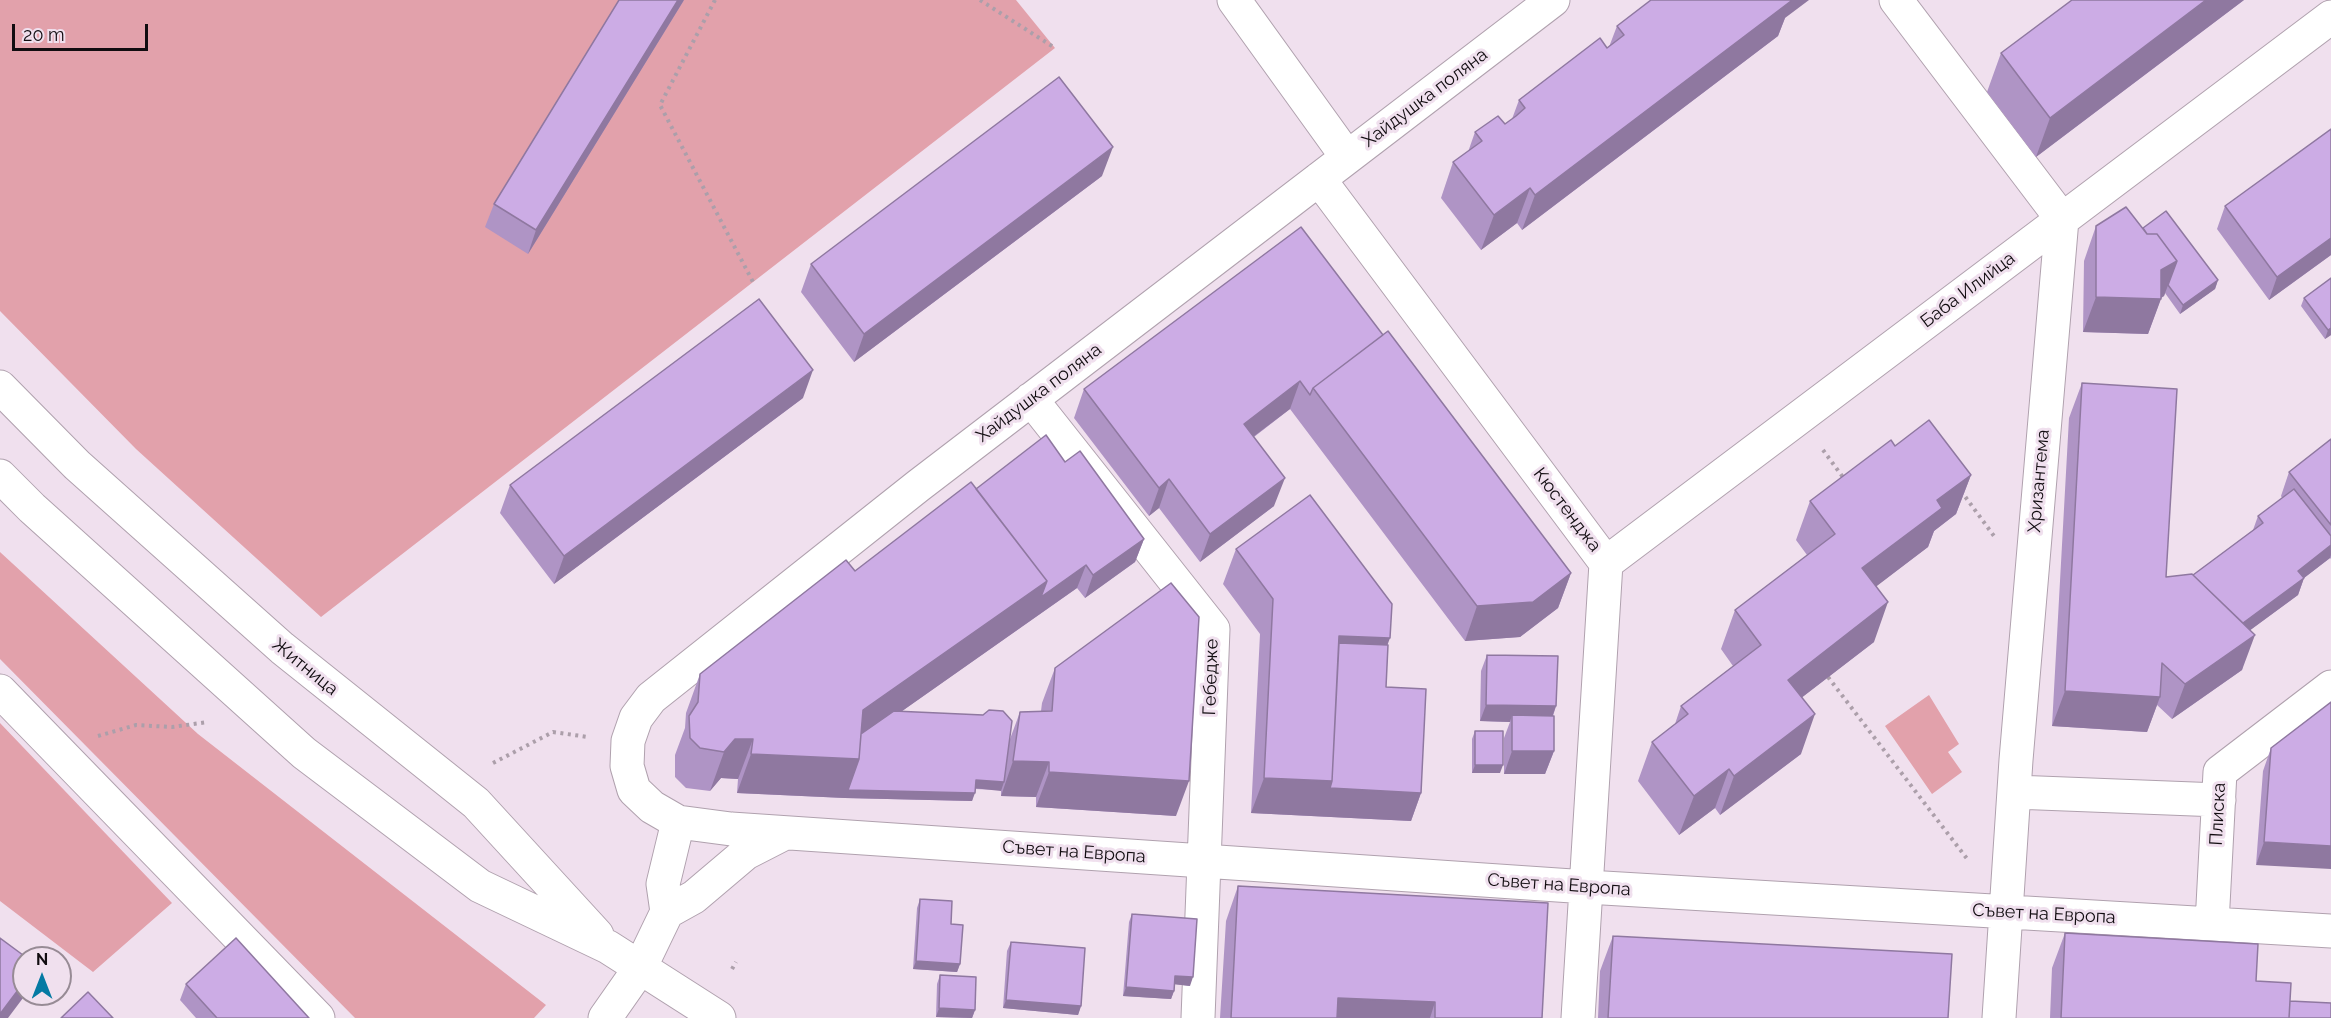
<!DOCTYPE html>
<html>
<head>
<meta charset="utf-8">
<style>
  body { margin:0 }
  #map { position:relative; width:2331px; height:1018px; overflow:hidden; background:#f0e0ee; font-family:Raleway,sans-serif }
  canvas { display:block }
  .north { position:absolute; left:12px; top:946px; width:60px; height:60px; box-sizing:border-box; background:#f0e0ee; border:2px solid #978b95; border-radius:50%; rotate:0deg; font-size:16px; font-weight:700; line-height:24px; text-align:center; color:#110c10 }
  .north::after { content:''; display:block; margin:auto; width:21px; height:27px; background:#057aa3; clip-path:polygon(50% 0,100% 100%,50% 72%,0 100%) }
  .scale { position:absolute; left:12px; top:24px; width:136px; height:27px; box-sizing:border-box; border:3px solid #110c10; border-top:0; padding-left:8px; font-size:18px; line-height:21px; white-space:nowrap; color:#110c10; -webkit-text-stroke:4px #f0e0ee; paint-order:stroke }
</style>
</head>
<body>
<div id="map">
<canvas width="2331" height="1018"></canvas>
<div class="north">N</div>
<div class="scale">20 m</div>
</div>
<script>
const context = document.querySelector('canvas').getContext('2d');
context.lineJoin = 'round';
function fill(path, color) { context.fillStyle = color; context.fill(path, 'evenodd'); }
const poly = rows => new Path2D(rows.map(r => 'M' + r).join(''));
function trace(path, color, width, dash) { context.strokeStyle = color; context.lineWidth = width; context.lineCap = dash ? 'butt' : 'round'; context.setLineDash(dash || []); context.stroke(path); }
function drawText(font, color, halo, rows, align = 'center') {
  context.font = font + ' Raleway,sans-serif'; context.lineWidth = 6; context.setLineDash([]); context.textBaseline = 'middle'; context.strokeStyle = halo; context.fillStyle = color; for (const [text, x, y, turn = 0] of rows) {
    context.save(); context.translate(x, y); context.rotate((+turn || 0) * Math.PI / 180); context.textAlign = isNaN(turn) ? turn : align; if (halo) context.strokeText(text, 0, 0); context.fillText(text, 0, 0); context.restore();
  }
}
const green = poly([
  [0,0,1016,0,1055,48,321,617,136,449,0,311],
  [0,552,198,734,546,1005,534,1018,355,1018,0,659],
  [1929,695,1959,744,1948,752,1962,772,1932,794,1885,726],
  [0,723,172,903,93,972,0,901]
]);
const path = poly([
  [715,0,660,105,753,282],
  [980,0,1055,48],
  [1823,450,1845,480],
  [1961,491,1994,536],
  [1828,677,1968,860],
  [98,736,136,725,172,727,208,722],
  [493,763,553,732,588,737],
  [732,969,736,962]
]);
const minor = poly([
  [1234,0,1347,157],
  [1553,0,918,486,651,698,636,718,628,741,627,766,634,790,652,807,678,822,731,829,1587,887,2331,931],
  [1896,0,2062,219,2016,760,1999,1018],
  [1319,179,1606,563,1578,1018],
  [0,387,77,465,282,648,476,803,597,935],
  [1031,399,1213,629,1198,1018],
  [0,476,32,508,304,753,480,886,608,947,719,1018],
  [1606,563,2331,17],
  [0,691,318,1018],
  [2014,792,2219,800],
  [667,912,694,897,746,853,785,833],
  [2212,924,2220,772,2331,687],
  [605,1018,640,968,667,912,663,884,678,822]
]);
const wall = poly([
  [684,0,528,254,485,227,494,204],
  [2244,0,2036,157,1987,92,2001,53],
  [1785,18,1778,36,1522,230,1517,223,1481,250,1441,198,1453,162,1468,152,1475,132,1505,124,1512,119,1519,100,1607,48,1609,47,1617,26],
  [2331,129,2331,255,2269,300,2217,229,2225,206],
  [1102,176,854,362,801,292,811,264],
  [2096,226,2143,228,2218,280,2215,289,2180,314,2165,293,2164,296,2161,298,2148,334,2083,332,2084,261],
  [2331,278,2331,335,2325,339,2301,306,2304,298],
  [1383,335,1571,573,1558,608,1520,637,1465,641,1290,409,1254,437,1274,506,1200,562,1159,508,1149,516,1074,418,1084,389],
  [2082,383,2166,577,2193,575,2253,530,2258,516,2282,498,2281,496,2289,472,2331,439,2331,559,2330,558,2304,578,2298,595,2250,630,2242,670,2172,719,2157,705,2147,732,2052,726,2069,418],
  [803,398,554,584,500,513,510,485],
  [1895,446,1971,475,1956,514,1934,531,1928,547,1876,586,1874,642,1802,697,1801,754,1720,815,1715,808,1679,835,1638,781,1652,742,1675,724,1681,706,1733,666,1721,649,1735,610,1807,555,1796,540,1810,501],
  [1065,462,1144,539,1135,562,1085,598,1077,588,902,711,1010,739,1020,712,1041,711,1042,703,1055,668,1176,816,1036,807,1036,797,1001,796,1001,790,975,789,972,801,845,798,737,793,738,779,721,778,710,791,686,788,675,777,675,755,685,728,686,713,700,674,855,571,976,489],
  [1236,549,1388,645,1386,687,1421,793,1411,821,1251,813,1260,634,1223,584],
  [1487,655,1556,706,1553,716,1554,751,1545,774,1504,774,1504,738,1510,722,1480,721,1481,671],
  [2331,702,2256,865,2263,771,2271,748],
  [1475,731,1500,773,1472,773,1472,739],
  [1238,886,1542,1018,1220,1018,1226,921],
  [920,899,951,924,960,964,957,972,913,969,917,908],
  [1132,914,1190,986,1175,984,1174,991,1171,999,1123,996,1129,922],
  [2065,933,2256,981,2290,1001,2331,1018,2050,1018,2052,968],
  [1613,936,1948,1018,1598,1018,1600,971],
  [1011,942,1081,1006,1078,1015,1003,1008,1007,951],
  [940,975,975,1010,972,1018,936,1017,937,984],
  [186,984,309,1018,196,1018,180,1000]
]);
const shadedWall = poly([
  [678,0,684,0,528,254,536,230],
  [1782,0,1809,0,1785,18,1778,36,1522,230,1535,195],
  [2206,0,2244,0,2036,157,2050,118],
  [1113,147,1102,176,854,362,864,334],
  [1530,188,1517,223,1481,250,1494,215],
  [2331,238,2331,255,2269,300,2277,277],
  [2177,261,2164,296,2159,299,2161,299,2148,334,2083,332,2096,297,2161,270],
  [2218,280,2215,289,2180,314,2183,305],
  [2331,328,2331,335,2325,339,2328,330],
  [813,370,803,398,554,584,564,556],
  [1300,381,1290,409,1233,452,1244,424],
  [1971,475,1956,514,1934,531,1928,547,1848,608,1862,568,1937,500],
  [1285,478,1274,506,1200,562,1210,534],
  [1169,479,1159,508,1149,516,1159,488],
  [1144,539,1135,562,1085,598,1093,575],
  [2331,545,2331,555,2330,558,2304,578,2298,595,2226,648,2232,631,2298,571],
  [1086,565,1077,588,851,747,863,710,1047,581],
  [1571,573,1558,608,1520,637,1465,641,1477,606],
  [1888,602,1874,642,1774,719,1788,680],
  [2255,635,2242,670,2172,719,2185,684],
  [1339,636,1390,638,1377,673,1336,671],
  [2065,691,2160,697,2147,732,2052,726],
  [1486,705,1556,706,1550,723,1512,715,1510,722,1480,721],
  [1815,714,1801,754,1720,815,1734,776],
  [735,739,753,739,738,779,721,778,710,791,724,752],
  [1512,751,1554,751,1545,774,1504,774],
  [751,754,859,759,975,793,972,801,845,798,737,793],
  [1013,761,1049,762,1036,797,1001,796],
  [1475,765,1503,765,1500,773,1472,773],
  [1729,769,1715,808,1679,835,1694,796],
  [1049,772,1189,781,1176,816,1036,807],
  [1264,778,1332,781,1421,793,1411,821,1251,813],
  [976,780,1004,782,1001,791,973,788],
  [2264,842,2331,846,2331,869,2256,865],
  [916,961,960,964,957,972,913,969],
  [1175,976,1193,977,1190,986,1172,984],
  [24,982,24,994,26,994,8,1018,0,1018,0,1014],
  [1126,987,1174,991,1171,999,1123,996],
  [1338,998,1435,1002,1430,1018,1331,1018],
  [1006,1000,1081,1006,1078,1015,1003,1008],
  [939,1008,975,1010,972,1018,936,1017]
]);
const building = poly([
  [619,0,678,0,536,230,494,204,619,0],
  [1651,0,1790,0,1791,1,1535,195,1530,188,1494,215,1453,162,1482,141,1475,132,1498,116,1505,124,1516,116,1525,108,1519,100,1600,38,1607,48,1624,35,1617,26,1651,0],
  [2072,0,2206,0,2050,118,2001,53,2072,0],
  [1059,77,1113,147,864,334,811,264,1059,77],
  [2331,129,2331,238,2277,277,2225,206,2331,129],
  [2126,207,2147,234,2157,234,2177,261,2161,270,2161,299,2096,297,2096,226,2126,207],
  [2166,211,2218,280,2183,305,2168,285,2177,261,2157,234,2147,234,2143,228,2166,211],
  [1301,227,1383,335,1313,388,1310,395,1300,381,1244,424,1285,478,1210,534,1169,479,1159,488,1084,389,1301,227],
  [2331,278,2331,328,2328,330,2304,298,2331,278],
  [759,299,813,370,564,556,510,485,759,299],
  [1388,331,1571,573,1533,602,1477,606,1313,388,1388,331],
  [2082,383,2177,389,2166,577,2192,574,2255,635,2185,684,2162,663,2160,697,2065,691,2082,383],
  [1929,420,1971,475,1937,500,1942,508,1862,568,1888,602,1788,680,1815,714,1734,776,1729,769,1694,796,1652,742,1688,714,1681,706,1761,645,1735,610,1835,534,1810,501,1891,440,1895,446,1929,420],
  [1046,435,1065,462,1080,451,1144,539,1093,575,1086,565,1041,597,1047,581,976,489,1046,435],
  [2331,439,2331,525,2289,472,2331,439],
  [971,482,1047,581,863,710,859,759,751,754,753,739,735,739,724,752,700,748,690,738,689,716,698,702,700,674,846,560,855,571,971,482],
  [2294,489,2331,536,2331,545,2298,571,2304,578,2243,623,2193,575,2263,523,2258,516,2294,489],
  [1310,495,1392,604,1390,638,1339,636,1332,781,1264,778,1273,599,1236,549,1310,495],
  [1171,583,1199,617,1189,781,1049,772,1049,762,1013,761,1020,712,1052,711,1055,668,1171,583],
  [1339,643,1388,645,1386,687,1426,689,1421,793,1330,788,1332,781,1339,643],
  [1487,655,1558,656,1556,706,1486,705,1487,655],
  [2331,702,2331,846,2264,842,2271,748,2331,702],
  [989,710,1003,711,1012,721,1004,782,976,780,975,793,848,790,859,759,861,734,894,711,983,715,989,710],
  [1512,715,1554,716,1554,751,1512,751,1512,715],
  [1475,731,1503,731,1503,765,1475,765,1475,731],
  [1238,886,1548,903,1542,1018,1435,1018,1435,1002,1338,998,1337,1018,1231,1018,1238,886],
  [920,899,952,901,951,924,963,925,960,964,916,961,920,899],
  [1132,914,1197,919,1193,977,1175,976,1174,991,1126,987,1132,914],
  [2065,933,2258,944,2256,981,2291,983,2289,1018,2061,1018,2065,933],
  [1613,936,1952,954,1948,1018,1608,1018,1613,936],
  [0,938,27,958,24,958,24,982,0,1014,0,938],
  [236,938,309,1018,217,1018,186,984,236,938],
  [1011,942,1085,948,1081,1006,1006,1000,1011,942],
  [940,975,976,977,975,1010,939,1008,940,975],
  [88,992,113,1018,61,1018,88,992],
  [2290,1001,2331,1003,2331,1018,2289,1018,2290,1001]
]);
const streetNames = [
  ["Хайдушка поляна",1425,98,-37],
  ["Баба Илийца",1968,290,-37],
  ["Хайдушка поляна",1039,393,-37],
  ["Хризантема",2039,481,-85],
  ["Кюстенджа",1567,510,53],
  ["Житница",305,667,39],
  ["Гебедже",1211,677,-88],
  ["Плиска",2218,814,-87],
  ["Съвет на Европа",1074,852,4],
  ["Съвет на Европа",1559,885,4],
  ["Съвет на Европа",2044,914,3]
];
fill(green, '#e2a1ab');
trace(minor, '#b0a1ae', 35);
trace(path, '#ac9faa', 4, [3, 4.5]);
trace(minor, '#fff', 33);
fill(wall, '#af94c5');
fill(shadedWall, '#8f78a0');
fill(building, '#ccace5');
trace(building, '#8f78a0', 1.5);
drawText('18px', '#110c10', '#f0e0ee', streetNames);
</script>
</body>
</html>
